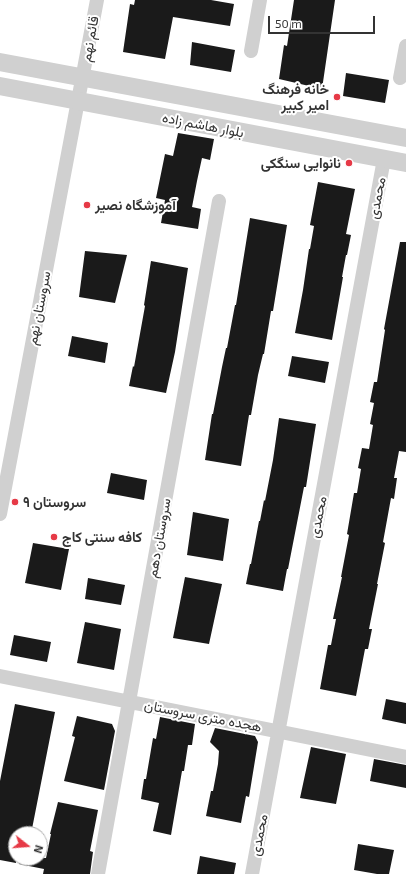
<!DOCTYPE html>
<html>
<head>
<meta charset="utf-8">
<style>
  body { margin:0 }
  #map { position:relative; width:406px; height:874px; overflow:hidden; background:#fff; font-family:"Exo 2",sans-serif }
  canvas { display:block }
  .north { position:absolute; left:8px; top:826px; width:40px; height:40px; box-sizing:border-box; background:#fff; border:1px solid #adadad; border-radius:50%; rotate:107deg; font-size:11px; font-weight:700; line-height:16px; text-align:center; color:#333 }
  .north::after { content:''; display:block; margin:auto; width:14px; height:18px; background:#e63946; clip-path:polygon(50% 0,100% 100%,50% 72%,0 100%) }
  .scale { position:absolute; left:268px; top:16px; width:107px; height:18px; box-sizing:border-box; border:2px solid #333; border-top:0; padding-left:5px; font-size:12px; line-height:14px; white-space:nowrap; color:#333; -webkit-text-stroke:3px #fff; paint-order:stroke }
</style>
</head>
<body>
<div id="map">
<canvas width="406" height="874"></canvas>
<div class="north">N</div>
<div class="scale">50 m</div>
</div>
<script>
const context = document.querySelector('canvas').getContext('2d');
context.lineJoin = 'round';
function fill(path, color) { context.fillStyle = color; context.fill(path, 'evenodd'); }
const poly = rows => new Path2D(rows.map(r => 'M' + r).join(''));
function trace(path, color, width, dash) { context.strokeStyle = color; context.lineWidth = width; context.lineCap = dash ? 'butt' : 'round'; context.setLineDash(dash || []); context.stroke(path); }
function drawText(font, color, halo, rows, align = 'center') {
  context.font = font + ' "Exo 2",Vazirmatn,sans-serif'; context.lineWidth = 4; context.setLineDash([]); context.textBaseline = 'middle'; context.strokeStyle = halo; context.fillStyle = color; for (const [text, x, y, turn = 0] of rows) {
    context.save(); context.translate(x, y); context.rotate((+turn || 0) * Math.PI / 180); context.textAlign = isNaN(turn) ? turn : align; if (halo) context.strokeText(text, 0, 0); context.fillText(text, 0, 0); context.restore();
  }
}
const building = poly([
  [135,0,211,0,234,4,230,26,173,17,165,59,123,52,130,4,134,5],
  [294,0,335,0,322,89,279,79,284,45,287,46],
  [192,42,235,50,231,72,190,65],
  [346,73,389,80,385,103,343,96],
  [178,133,214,139,210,160,202,158,197,181,192,207,201,209,198,229,161,223,165,200,156,198,165,154,173,156],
  [318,182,355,189,346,234,351,235,347,255,346,255,342,277,343,277,332,340,295,333,303,290,309,249,310,249,314,226,310,225],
  [250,218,287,225,273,311,271,311,264,354,263,354,258,375,251,415,249,415,241,466,205,460,212,414,213,414,222,367,226,348,227,348,235,305,236,305],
  [400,242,406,242,406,452,399,451,394,478,397,478,394,499,391,498,383,542,385,543,377,584,378,584,369,629,372,629,368,649,365,649,356,696,320,689,328,645,331,645,336,619,333,619,342,577,341,577,349,535,347,534,354,493,357,493,361,469,358,468,362,448,369,449,373,425,370,424,374,403,370,402,374,382,377,382,385,330,384,329],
  [85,251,127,255,115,303,79,297],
  [151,261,188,268,175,352,166,393,129,386,133,366,134,367,145,306,144,305],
  [72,336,108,343,105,363,68,356],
  [292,356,329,362,325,383,288,376],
  [279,418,316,424,306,487,304,487,288,569,287,569,283,591,246,584,250,564,251,564,259,521,260,521,264,500,265,501,273,460],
  [111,473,147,480,144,500,107,493],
  [193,512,229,519,223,561,187,555],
  [33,543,69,549,61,590,25,583],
  [185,577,222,584,209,644,173,638],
  [88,578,125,585,121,605,85,599],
  [85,622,121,629,114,670,77,663],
  [14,635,51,642,47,662,10,655],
  [386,699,406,703,406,724,382,719],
  [15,704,55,712,31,834,16,834,16,863,0,860,0,781],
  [77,716,112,724,115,731,104,790,64,781,75,737,72,736],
  [160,717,195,724,192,745,188,745,184,771,182,771,171,835,153,831,159,803,141,799,144,779,146,779,153,738,156,739],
  [215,728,255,736,258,742,249,797,246,796,241,823,206,816,211,791,213,791,218,764,219,751,210,742],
  [311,747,346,754,336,804,300,798],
  [374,759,406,765,406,788,370,781],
  [58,802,98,810,90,851,93,852,90,874,43,874,44,869,19,864,19,858,46,858,51,834,50,834],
  [358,844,394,850,389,874,377,874,354,870],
  [200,856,236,863,234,874,197,874]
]);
const minor = poly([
  [251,51,260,0],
  [400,78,406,46],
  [0,514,97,0],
  [0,676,406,757],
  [98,874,219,201],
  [252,874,384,159]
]);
const tertiary = poly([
  [0,62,406,138],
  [0,86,406,163]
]);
const markers = [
  [337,97,4,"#e63946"],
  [349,163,4,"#e63946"],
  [87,205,4,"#e63946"],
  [15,502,4,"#e63946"],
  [54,537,4,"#e63946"]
];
const streetNames = [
  ["قائم نهم",90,39,-80],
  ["بلوار هاشم زاده",203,125,11],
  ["محمدی",377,198,-79],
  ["سروستان نهم",39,308,-79],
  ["محمدی",318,517,-79],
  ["سروستان دهم",159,538,-80],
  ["هجده متری سروستان",203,716,11],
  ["محمدی",259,835,-79]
];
const poiNames = [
  ["خانه فرهنگ",329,89,"right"],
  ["امیر کبیر",329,105,"right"],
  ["نانوایی سنگکی",341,163,"right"],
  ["آموزشگاه نصیر",95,205],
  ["سروستان ٩",23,502],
  ["کافه سنتی کاج",62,537]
];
fill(building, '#1a1a1a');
trace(minor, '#d0d0d0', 14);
trace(tertiary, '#d0d0d0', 18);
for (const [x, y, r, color] of markers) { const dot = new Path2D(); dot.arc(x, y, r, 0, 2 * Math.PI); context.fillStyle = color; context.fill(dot); trace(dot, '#fff', 1.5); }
drawText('14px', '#333', '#fff', streetNames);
drawText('bold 14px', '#333', '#fff', poiNames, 'left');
</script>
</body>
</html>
